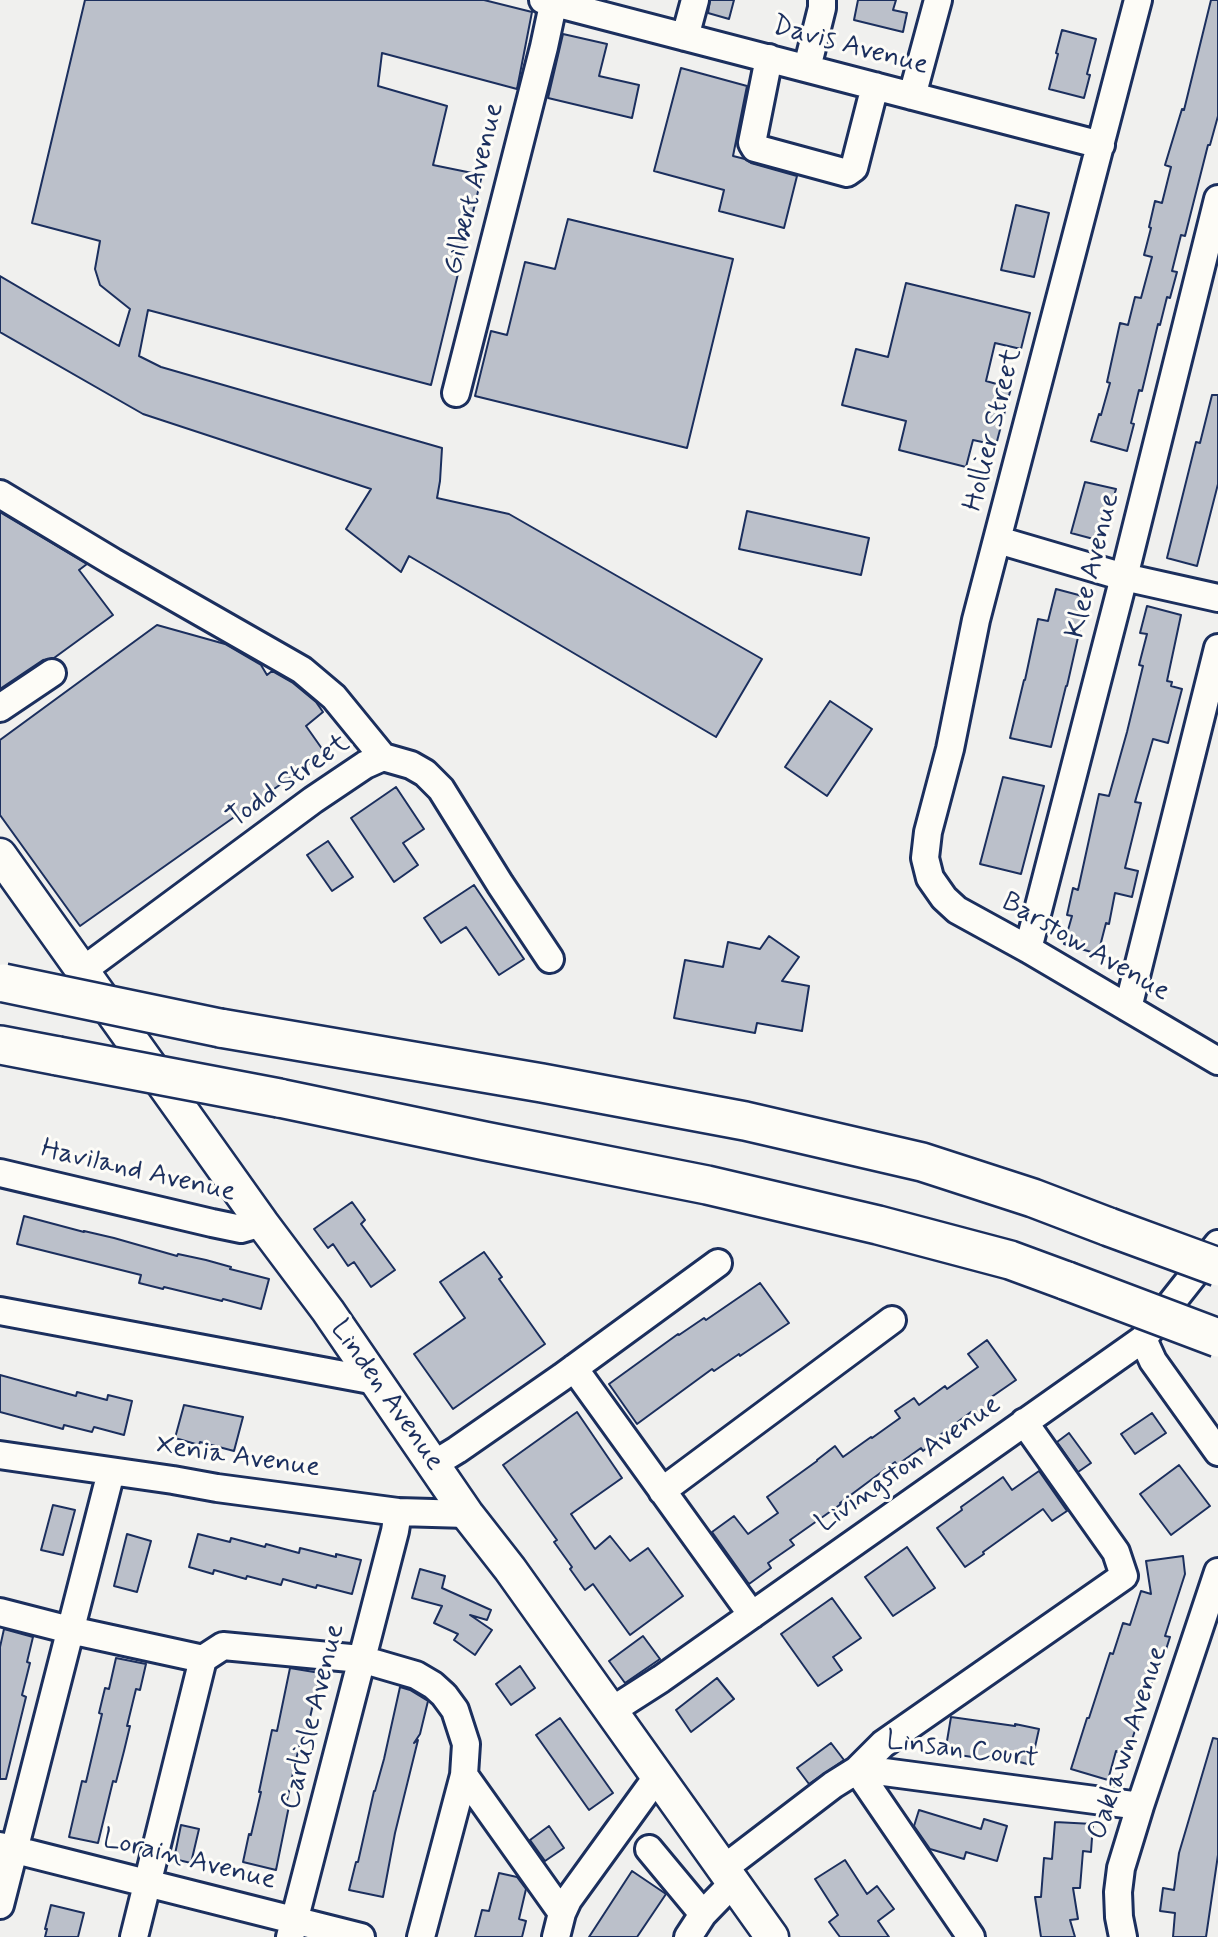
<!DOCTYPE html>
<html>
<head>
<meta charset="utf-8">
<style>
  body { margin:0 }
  canvas { display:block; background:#f0f0ee }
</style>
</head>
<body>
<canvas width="1218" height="1937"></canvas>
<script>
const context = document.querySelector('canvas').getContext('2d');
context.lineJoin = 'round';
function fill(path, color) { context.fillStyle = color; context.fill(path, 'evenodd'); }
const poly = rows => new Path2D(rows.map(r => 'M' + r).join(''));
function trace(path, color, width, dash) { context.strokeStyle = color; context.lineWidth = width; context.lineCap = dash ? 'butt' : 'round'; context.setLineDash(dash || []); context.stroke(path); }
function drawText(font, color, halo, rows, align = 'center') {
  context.font = font + ' Mynerve,sans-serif'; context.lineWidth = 6; context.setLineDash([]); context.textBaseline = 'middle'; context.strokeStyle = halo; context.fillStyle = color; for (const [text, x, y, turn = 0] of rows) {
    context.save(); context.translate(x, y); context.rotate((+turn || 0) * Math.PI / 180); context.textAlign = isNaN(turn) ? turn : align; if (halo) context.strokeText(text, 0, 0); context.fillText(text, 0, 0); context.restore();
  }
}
const building = poly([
  [85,0,484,0,532,12,517,89,382,53,378,86,447,106,433,165,482,175,431,385,148,310,139,356,161,367,442,448,440,481,437,498,509,514,762,659,716,737,409,556,401,572,346,529,371,489,143,414,0,332,0,276,119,346,130,309,100,285,95,269,100,241,32,223,85,0],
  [710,0,734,0,729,19,708,13,710,0],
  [858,0,896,0,893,10,907,13,903,32,854,20,858,0],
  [1211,0,1218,0,1218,116,1210,145,1208,145,1185,236,1181,235,1172,271,1177,272,1170,298,1167,297,1160,325,1158,324,1142,391,1139,390,1131,423,1134,424,1127,451,1091,441,1099,414,1101,415,1110,383,1107,382,1120,323,1128,325,1135,297,1141,298,1152,257,1144,255,1151,228,1149,227,1155,201,1162,203,1171,167,1165,165,1182,109,1184,110,1211,0],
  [1062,30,1096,39,1087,74,1090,75,1084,98,1049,89,1058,54,1056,53,1062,30],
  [563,34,607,44,599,76,639,85,632,118,548,98,563,34],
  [681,68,747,86,733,156,745,159,751,163,797,176,784,228,719,211,724,190,654,171,681,68],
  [1016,205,1049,213,1034,277,1001,270,1016,205],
  [568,219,733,259,687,448,475,396,491,331,507,335,525,262,555,269,568,219],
  [906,283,1030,313,1021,349,995,343,986,381,1011,388,996,445,973,440,966,467,899,450,906,421,842,405,856,349,888,357,906,283],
  [1212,395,1218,395,1218,484,1197,566,1167,558,1196,442,1200,443,1212,395],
  [1085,482,1116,489,1101,541,1071,533,1085,482],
  [747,511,869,538,861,575,739,549,747,511],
  [0,512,87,564,79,570,113,615,54,658,43,660,0,689,0,512],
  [1056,589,1090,598,1084,624,1081,624,1067,686,1066,686,1051,747,1010,738,1024,680,1025,680,1038,619,1048,621,1056,589],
  [1147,606,1181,615,1167,681,1172,682,1171,686,1182,689,1168,743,1153,739,1135,802,1141,803,1125,868,1138,871,1132,897,1115,893,1109,924,1106,923,1098,954,1064,944,1072,916,1067,915,1073,888,1078,890,1099,794,1109,796,1127,732,1143,666,1139,665,1147,634,1140,633,1147,606],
  [157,625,225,644,261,665,267,675,272,671,293,683,316,702,323,712,306,726,325,753,80,926,0,815,0,740,157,625],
  [830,701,872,729,827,796,785,767,830,701],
  [1003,777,1044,786,1021,874,980,864,1003,777],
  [396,787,424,829,403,843,418,865,394,882,351,818,396,787],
  [328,841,353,877,332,891,307,855,328,841],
  [474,885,524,959,499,975,466,927,441,943,424,918,474,885],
  [769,936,799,957,782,981,809,986,802,1031,757,1023,755,1033,674,1018,685,960,723,967,728,942,760,949,769,936],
  [352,1202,365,1220,361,1224,395,1270,371,1287,354,1262,348,1266,333,1244,328,1248,314,1229,352,1202],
  [24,1216,84,1232,84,1231,114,1238,177,1256,178,1254,206,1260,231,1267,230,1269,269,1279,261,1309,223,1299,222,1301,164,1287,163,1289,139,1283,141,1275,17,1244,24,1216],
  [484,1252,502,1277,499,1279,545,1344,453,1409,414,1354,465,1318,440,1282,484,1252],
  [760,1283,789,1323,740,1356,739,1354,714,1371,712,1369,637,1424,609,1384,678,1334,679,1335,704,1318,706,1320,760,1283],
  [987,1340,1016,1380,990,1398,993,1402,973,1416,971,1412,940,1435,942,1437,923,1451,921,1448,897,1465,895,1462,840,1503,841,1504,790,1540,794,1545,768,1563,771,1568,749,1584,712,1532,734,1516,748,1534,778,1513,767,1497,817,1461,817,1460,835,1446,843,1457,871,1437,872,1438,900,1418,895,1411,914,1398,919,1405,945,1386,947,1389,978,1367,968,1354,987,1340],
  [0,1375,76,1396,77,1392,107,1400,108,1395,132,1401,124,1435,94,1427,92,1432,64,1425,63,1429,0,1412,0,1375],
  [184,1405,243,1417,234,1451,200,1442,199,1445,175,1438,184,1405],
  [577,1412,622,1478,571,1514,595,1549,610,1536,630,1561,648,1548,683,1596,630,1635,593,1584,585,1590,570,1569,572,1567,554,1542,557,1540,503,1465,577,1412],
  [1152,1413,1166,1433,1135,1454,1121,1434,1152,1413],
  [1069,1433,1091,1463,1078,1472,1057,1442,1069,1433],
  [1179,1465,1210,1506,1171,1535,1140,1494,1179,1465],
  [1039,1471,1067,1511,1052,1521,1043,1509,983,1552,984,1554,965,1567,937,1528,962,1510,961,1507,1003,1477,1012,1490,1039,1471],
  [53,1505,75,1510,63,1555,41,1550,53,1505],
  [127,1534,151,1541,137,1592,114,1586,127,1534],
  [198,1534,230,1542,231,1538,265,1547,266,1544,299,1553,300,1548,336,1557,336,1554,361,1560,352,1594,317,1585,316,1588,283,1579,281,1585,247,1576,246,1579,214,1570,213,1574,189,1567,198,1534],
  [907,1547,935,1588,893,1616,865,1577,907,1547],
  [1183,1556,1185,1574,1165,1636,1170,1637,1163,1659,1160,1658,1127,1754,1116,1751,1108,1780,1071,1769,1087,1718,1089,1718,1110,1653,1113,1654,1123,1623,1130,1625,1141,1591,1151,1594,1146,1561,1183,1556],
  [420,1569,445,1576,442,1588,491,1610,487,1620,470,1615,492,1630,475,1655,454,1640,458,1634,434,1623,442,1606,412,1598,420,1569],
  [832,1598,861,1638,833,1657,842,1670,818,1686,781,1634,832,1598],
  [4,1629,33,1637,27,1662,30,1663,22,1695,26,1697,6,1779,0,1779,0,1647,4,1629],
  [643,1636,660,1659,625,1683,609,1661,643,1636],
  [116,1658,146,1664,140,1690,136,1689,127,1726,130,1726,124,1751,116,1782,113,1781,98,1843,69,1837,82,1781,86,1782,102,1714,99,1713,105,1688,109,1689,116,1658],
  [520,1666,535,1688,511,1705,496,1684,520,1666],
  [290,1668,320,1673,307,1731,303,1730,293,1773,286,1805,289,1806,276,1870,243,1862,249,1834,251,1835,261,1792,259,1792,272,1730,277,1731,290,1668],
  [717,1678,734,1699,691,1732,676,1710,717,1678],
  [400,1687,410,1690,428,1701,420,1734,414,1743,418,1740,395,1833,383,1897,349,1890,356,1862,358,1862,374,1791,375,1791,384,1759,400,1687],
  [951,1717,1015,1726,1015,1724,1039,1729,1031,1765,1001,1757,1000,1761,945,1753,951,1717],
  [560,1718,613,1793,589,1810,536,1735,560,1718],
  [1213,1738,1218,1739,1218,1855,1206,1937,1173,1937,1175,1913,1160,1911,1163,1888,1174,1890,1179,1853,1213,1738],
  [831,1743,844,1760,809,1784,797,1768,831,1743],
  [919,1810,981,1829,984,1819,1007,1826,997,1861,966,1852,964,1859,930,1849,914,1826,919,1810],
  [1055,1822,1093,1824,1091,1852,1083,1851,1080,1888,1073,1888,1078,1919,1070,1920,1075,1937,1041,1937,1035,1897,1041,1897,1044,1858,1052,1859,1055,1822],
  [181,1825,199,1829,191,1863,174,1859,181,1825],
  [549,1826,564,1848,545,1861,530,1840,549,1826],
  [845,1860,867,1894,877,1886,894,1909,878,1921,889,1937,840,1937,829,1922,838,1915,815,1879,845,1860],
  [632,1871,666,1894,637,1937,589,1937,632,1871],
  [499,1873,517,1877,526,1889,519,1919,526,1921,522,1937,475,1937,482,1910,489,1911,499,1873],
  [51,1905,84,1913,78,1937,45,1937,47,1929,45,1929,51,1905]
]);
const minor = poly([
  [543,0,1101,145],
  [1138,0,976,620,950,749,928,832,925,858,930,878,944,898,957,910,1028,949,1218,1061],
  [685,37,695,0],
  [769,58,752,143,755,148,847,173,854,168,875,86],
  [807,68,822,8,822,0],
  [912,96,938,0],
  [456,393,544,47,554,0],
  [0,494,113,562,302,670,334,697,383,757],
  [998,540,1124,577,1218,598],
  [0,708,52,673],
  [1028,949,1124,577,1218,199],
  [82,971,313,800,365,765,383,757,411,765,425,773,441,789,500,884,550,959],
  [1128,1008,1218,648],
  [0,1173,212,1223,241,1229,262,1223],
  [0,1311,376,1381],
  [1143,1339,1153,1361,1218,1452],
  [574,1368,752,1615],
  [0,1455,173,1480,217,1488,398,1512,467,1514],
  [434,1464,457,1450,562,1377,718,1263],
  [662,1491,892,1320],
  [0,1612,70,1630,203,1659,223,1646,361,1659,416,1675,433,1685,444,1695,455,1710,466,1744,464,1775,421,1937],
  [611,1711,661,1679,1143,1339,1218,1244],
  [464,1775,562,1913],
  [0,1846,361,1937],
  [649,1849,703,1914],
  [723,1869,833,1785,857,1770,884,1772,1140,1806],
  [0,1905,111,1472],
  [134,1937,203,1659],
  [290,1937,395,1531,398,1512],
  [556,1937,562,1913,568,1900,657,1777],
  [688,1937,703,1914,733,1883],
  [971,1937,857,1770,883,1744,1124,1576,1116,1552,1024,1422],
  [1123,1937,1119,1917,1118,1892,1121,1868,1140,1806,1218,1572]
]);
const major = poly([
  [0,855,262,1223,328,1311,467,1514,510,1569,772,1937]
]);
const highway = poly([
  [220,1028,542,1083,745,1121,922,1162,1033,1198,1109,1227],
  [0,1045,58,1056],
  [279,1098,485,1141,707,1185,878,1225,1010,1260,1067,1281]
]);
const highwayBridge = poly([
  [4,983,220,1028],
  [58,1056,279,1098],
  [1109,1227,1218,1267],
  [1067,1281,1218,1338]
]);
const streetNames = [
  ["Davis Avenue",850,47,15],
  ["Gilbert Avenue",475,189,-76],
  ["Hollier Street",994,430,-76],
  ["Klee Avenue",1094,566,-76],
  ["Todd Street",289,782,-35],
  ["Barstow Avenue",1085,948,30],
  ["Haviland Avenue",138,1172,13],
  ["Linden Avenue",386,1396,55],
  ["Xenia Avenue",238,1458,8],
  ["Livingston Avenue",909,1465,-35],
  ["Carlisle Avenue",314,1717,-76],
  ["Oaklawn Avenue",1129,1743,-72],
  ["Linsan Court",962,1751,7],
  ["Lorain Avenue",189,1861,14]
];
fill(building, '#bbc0ca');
trace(building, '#1b2f5e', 2);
trace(minor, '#1b2f5e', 32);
trace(major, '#1b2f5e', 37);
trace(highway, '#1b2f5e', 42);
trace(minor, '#fdfcf7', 26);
trace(major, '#fdfcf7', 32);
trace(highway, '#fdfcf7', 37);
trace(highwayBridge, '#1b2f5e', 42, []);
trace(highwayBridge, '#fdfcf7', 37);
drawText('28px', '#1b2f5e', '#fdfcf7', streetNames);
</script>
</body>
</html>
